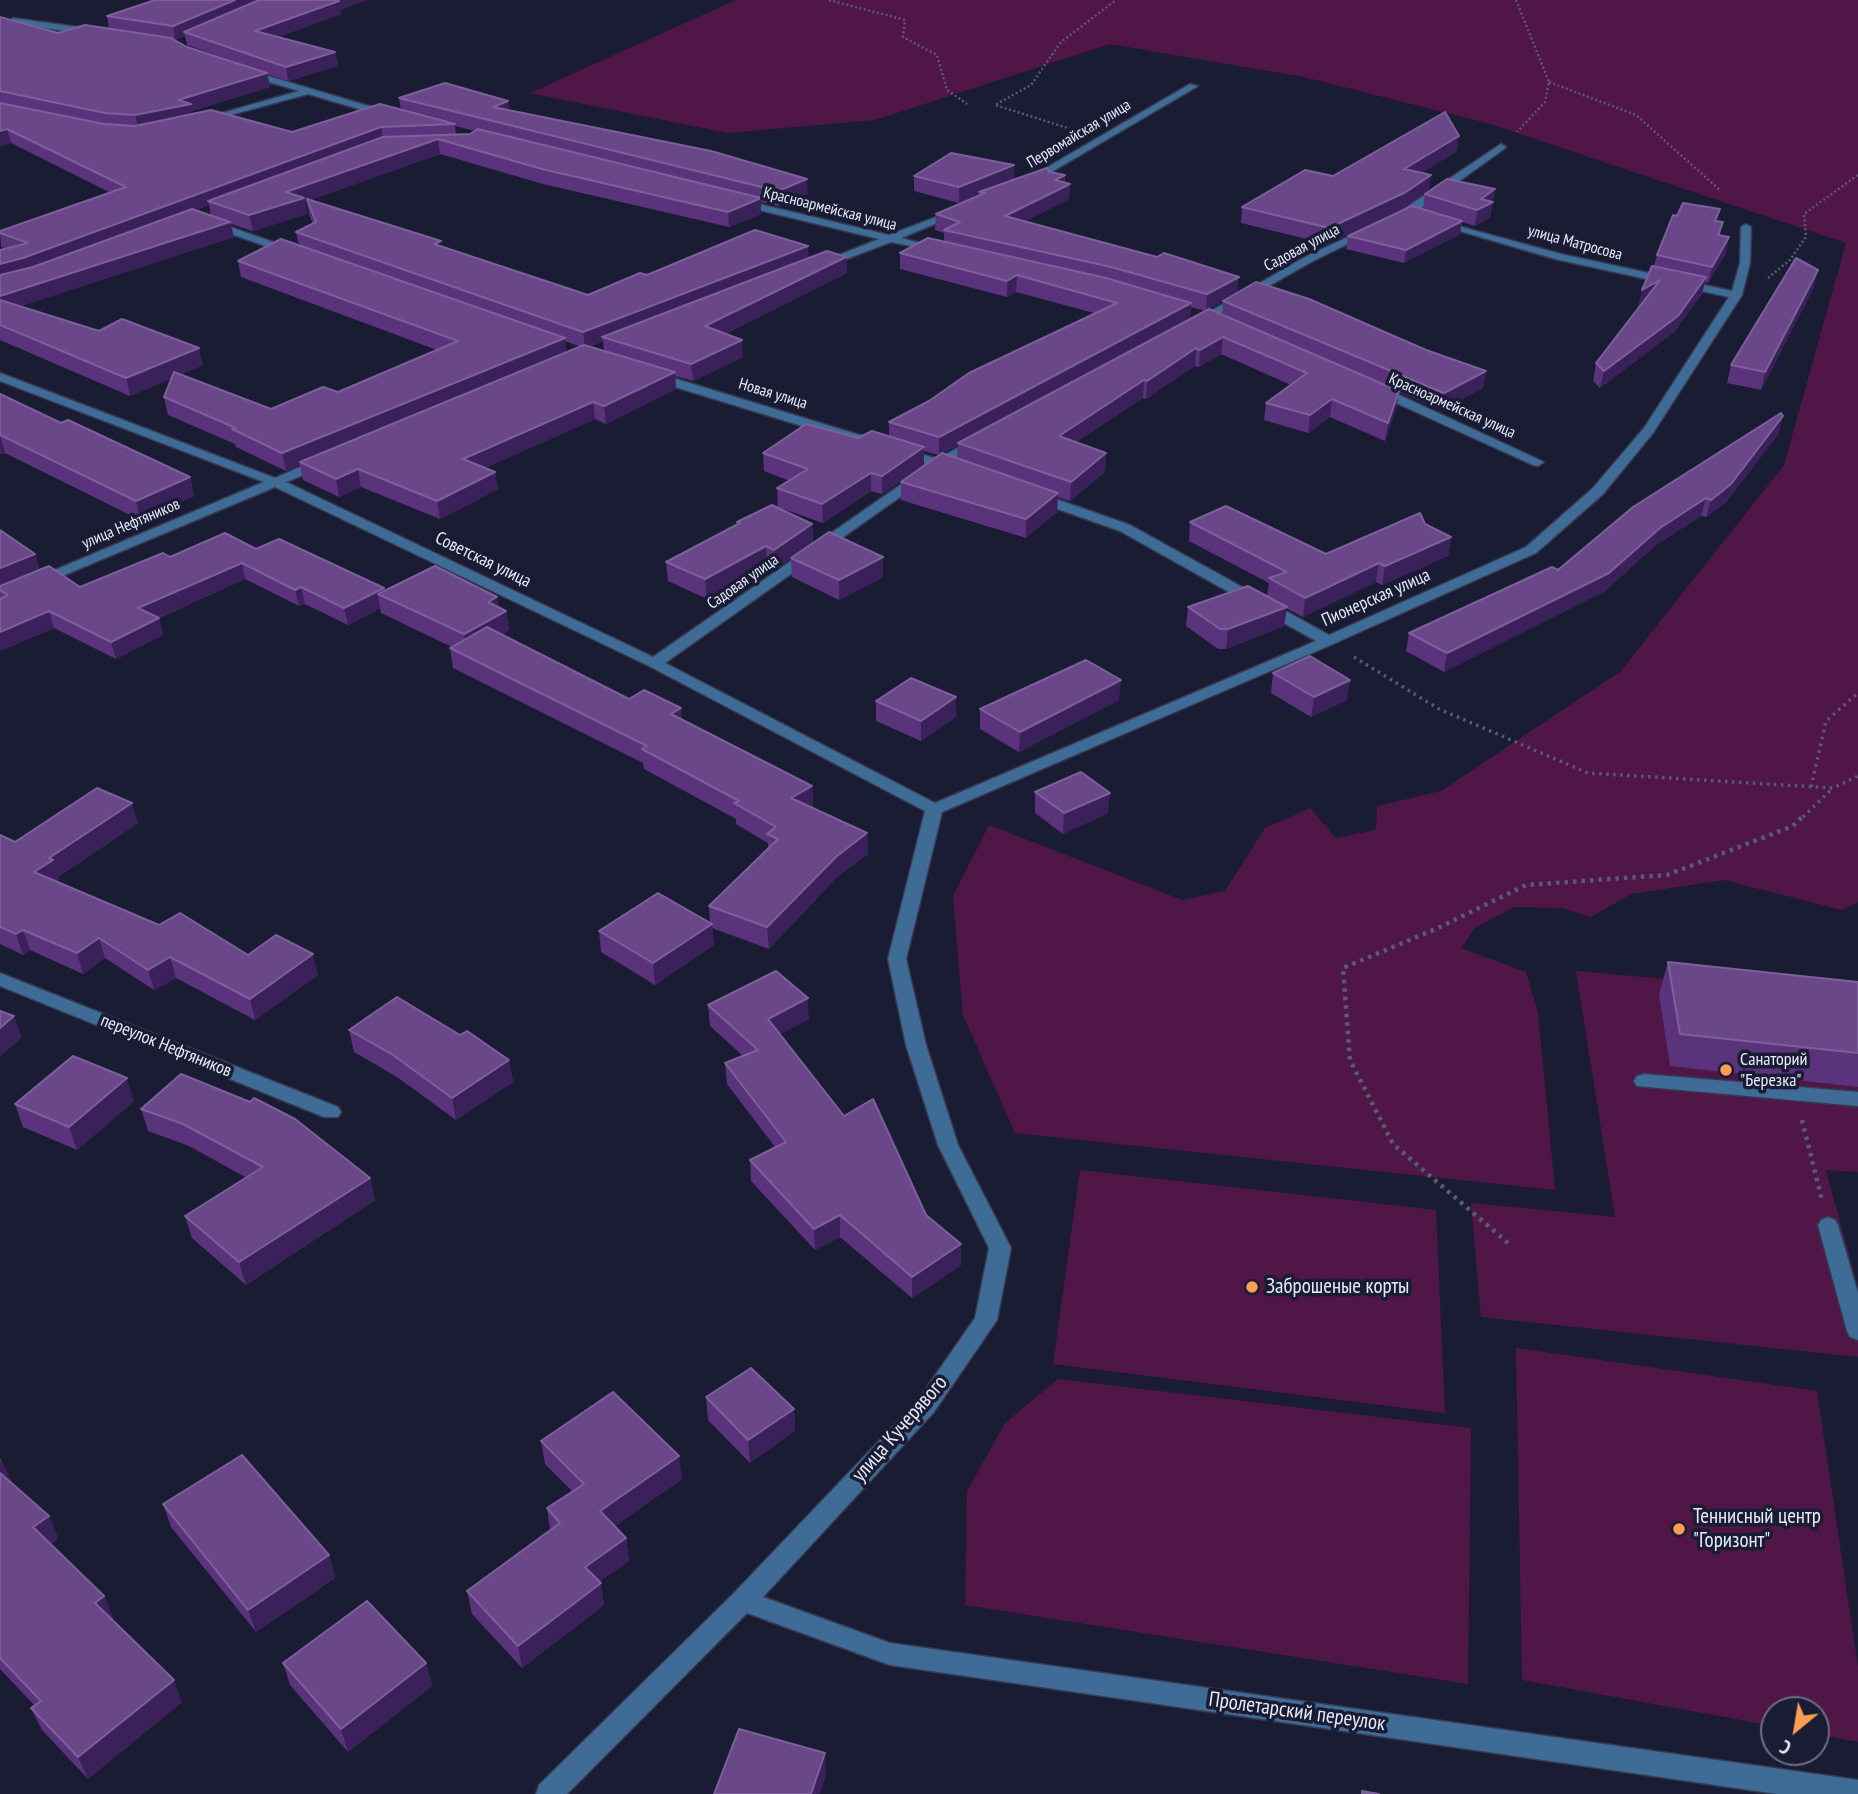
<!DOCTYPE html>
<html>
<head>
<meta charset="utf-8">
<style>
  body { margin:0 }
  #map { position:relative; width:1858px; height:1794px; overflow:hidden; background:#1a1c34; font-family:"PT Sans Narrow",sans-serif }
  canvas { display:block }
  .north { position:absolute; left:1760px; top:1696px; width:70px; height:70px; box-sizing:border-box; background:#1a1c34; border:2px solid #6c6f84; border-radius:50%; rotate:210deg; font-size:19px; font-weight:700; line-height:28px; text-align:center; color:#e8ebfc }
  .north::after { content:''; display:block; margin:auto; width:24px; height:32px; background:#fc9d52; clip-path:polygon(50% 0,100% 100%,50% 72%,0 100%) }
</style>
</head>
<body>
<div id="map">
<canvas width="1858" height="1794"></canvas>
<div class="north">С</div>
</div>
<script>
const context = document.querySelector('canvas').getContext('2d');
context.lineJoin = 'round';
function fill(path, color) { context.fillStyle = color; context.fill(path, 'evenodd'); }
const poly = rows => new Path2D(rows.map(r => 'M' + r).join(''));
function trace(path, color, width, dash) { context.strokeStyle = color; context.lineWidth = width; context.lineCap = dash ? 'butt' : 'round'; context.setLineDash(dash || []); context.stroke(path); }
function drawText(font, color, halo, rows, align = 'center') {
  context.font = font + ' "PT Sans Narrow",sans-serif'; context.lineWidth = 7; context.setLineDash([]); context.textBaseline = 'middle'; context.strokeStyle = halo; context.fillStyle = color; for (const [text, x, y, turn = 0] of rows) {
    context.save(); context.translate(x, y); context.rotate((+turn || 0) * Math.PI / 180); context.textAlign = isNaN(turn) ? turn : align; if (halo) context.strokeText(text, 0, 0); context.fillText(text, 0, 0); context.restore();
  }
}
const green = poly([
  [736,0,1858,0,1858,902,1842,910,1724,880,1631,894,1591,917,1562,908,1514,907,1475,928,1461,948,1526,972,1538,1013,1555,1190,1015,1133,963,1015,953,896,989,825,1182,900,1225,891,1265,828,1310,808,1336,838,1376,830,1377,806,1441,791,1621,671,1784,465,1846,243,1487,123,1304,77,1110,44,875,120,727,133,530,93],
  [1576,971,1858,996,1858,1172,1826,1170,1858,1288,1858,1357,1481,1317,1471,1203,1615,1217],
  [1080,1170,1436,1210,1445,1413,1053,1364],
  [1516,1348,1817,1391,1858,1667,1858,1742,1816,1734,1816,1710,1774,1710,1774,1726,1522,1680],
  [1058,1379,1471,1428,1468,1684,965,1605,967,1491,1005,1423]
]);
const pathFar2 = poly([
  [829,0,905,20,903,37,937,55,947,90,967,104],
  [1516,0,1549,82,1545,102,1517,132],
  [1549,82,1636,115,1721,191],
  [1071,129,995,105,1031,85,1061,42,1116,0],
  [1768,278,1790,260,1806,237,1804,214,1858,175]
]);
const pathFar1 = poly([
  [1354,657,1439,709,1588,773,1833,788,1858,776],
  [1811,787,1826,721,1858,693],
  [1803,817,1833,788]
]);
const path = poly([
  [1802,1120,1822,1200],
  [1508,1243,1393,1144,1350,1060,1343,968,1438,928,1526,885,1667,875,1793,826,1804,815]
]);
const lane = poly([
  [13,18,92,29,96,32,92,35,10,23,13,18],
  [1644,1074,1858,1092,1858,1106,1637,1086,1634,1081,1637,1076,1644,1074]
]);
const street = poly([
  [248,70,392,113,394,115,389,118,308,94,201,123,201,119,299,91,245,75,248,70],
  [1190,84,1198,86,1031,184,1022,182,1190,84],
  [1501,144,1506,147,1504,149,1413,214,1394,222,1389,219,1501,144],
  [738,199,889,235,952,211,961,213,901,238,940,248,940,252,891,242,823,268,818,265,819,263,879,239,734,204,733,202,738,199],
  [210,220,296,250,297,252,288,254,206,225,205,223,210,220],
  [1436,220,1561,254,1732,291,1740,263,1741,227,1746,224,1751,227,1750,263,1742,295,1653,433,1603,494,1536,553,1333,644,942,812,906,959,926,1045,958,1145,1011,1248,997,1320,934,1412,763,1597,890,1643,1858,1780,1858,1794,1777,1794,890,1665,747,1613,567,1794,536,1794,539,1785,734,1593,918,1400,975,1318,989,1248,938,1145,906,1045,888,959,925,811,649,666,275,487,0,602,0,593,264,482,0,381,0,373,275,478,316,460,326,460,326,466,286,482,653,657,929,465,649,379,649,373,657,373,938,459,973,439,983,439,983,445,950,463,959,465,959,471,941,468,665,663,935,803,1316,641,1120,531,1032,500,1032,494,1042,494,1130,525,1329,635,1526,547,1593,488,1644,428,1729,297,1555,259,1436,224,1436,220],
  [1365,229,1374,231,1313,261,1200,325,1190,323,1305,257,1365,229],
  [1374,387,1382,387,1544,462,1538,466,1533,465,1374,393,1374,387],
  [0,973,338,1107,341,1112,338,1117,324,1117,0,986,0,973],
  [1828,1217,1835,1220,1838,1225,1858,1293,1858,1340,1850,1337,1847,1331,1818,1225,1821,1220,1828,1217]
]);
const wall = poly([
  [340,10,341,14,278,37,335,52,338,66,288,81,267,74,270,87,192,111,193,114,292,132,401,110,399,98,509,110,808,194,779,206,761,202,761,214,729,227,543,184,440,154,310,200,442,246,588,295,647,275,808,246,808,258,846,257,847,273,725,334,743,357,693,381,675,376,676,389,606,424,595,419,485,468,495,472,498,489,440,519,361,487,339,497,303,480,300,465,286,471,236,447,235,444,168,415,164,397,172,378,130,396,0,340,0,250,5,248,1,247,0,231,111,193,11,143,0,146,0,17,58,33,109,28,107,16],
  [185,36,187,45,256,69,187,47,175,40],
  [455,126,475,131,470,134,456,134],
  [305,202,307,202,309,214,313,224,296,232,299,245,238,261,241,277,437,350,338,392,271,409,180,375,203,365,21,306,234,237,231,224,253,231,307,214],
  [209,205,211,216,196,210],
  [565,341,581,347,566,353],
  [603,341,604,351,589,347],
  [1457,151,1421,173,1429,190,1404,208,1327,244,1241,223,1242,207,1333,176],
  [1014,165,1014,179,1049,172,1065,175,1065,182,1070,184,1069,199,1025,221,1237,293,1426,350,1486,371,1483,388,1441,410,1399,392,1396,408,1385,441,1330,417,1308,433,1264,420,1266,403,1291,385,1221,354,1199,367,1195,366,1146,399,1143,398,1076,442,1106,453,1105,472,1070,501,1058,497,1057,512,1026,538,901,500,901,482,939,455,924,451,924,465,882,494,871,491,823,523,778,507,777,488,790,481,764,471,763,453,858,438,889,436,889,422,1094,313,1016,292,1007,297,900,269,900,253,944,242,944,233,935,230,936,214,979,196,979,195,959,203,914,191,914,176],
  [1223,301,1222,315,1209,309],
  [1191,307,1205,311,1190,319],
  [958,445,957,458,943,453],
  [1495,189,1490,217,1475,226,1462,222,1460,234,1404,263,1346,249,1348,236,1423,210,1425,194],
  [1717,221,1723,222,1720,235,1726,253,1708,283,1705,282,1702,294,1674,332,1600,388,1593,381,1596,363,1641,305,1638,306,1654,266,1657,255],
  [1814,287,1761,390,1727,383,1731,365],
  [0,394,61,423,190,477,194,496,140,520,5,453,1,454,0,453],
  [1779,433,1727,501,1706,517,1701,516,1656,545,1605,591,1444,672,1406,651,1409,633,1558,570],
  [737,522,812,524,813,543,775,569,767,565,707,599,668,581,666,562,737,524],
  [1190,522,1326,554,1425,524,1451,537,1448,556,1382,585,1376,582,1303,617,1286,608,1284,626,1226,649,1218,649,1186,626,1188,607,1267,596,1269,583,1189,541],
  [0,530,35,554,39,570,80,587,170,557,256,549,384,588,385,591,499,607,506,611,509,630,501,635,629,699,681,708,682,720,812,786,813,806,811,807,867,833,868,854,837,877,769,949,712,928,714,945,655,985,601,952,599,931,710,923,709,906,768,848,768,843,736,824,736,819,644,769,643,763,453,668,450,648,452,647,381,613,380,608,348,625,305,604,299,606,245,579,159,618,163,635,116,659,54,628,0,651],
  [883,557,883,577,839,600,792,577,791,558],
  [1273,673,1347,700,1311,717,1271,693],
  [1119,700,1019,752,980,729,980,709],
  [876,701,956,717,921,741,876,721],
  [1035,792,1108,813,1063,834,1035,813],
  [138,823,58,877,59,880,57,881,159,925,248,955,318,975,255,1020,176,978,154,990,105,958,83,974,30,950,23,955,0,944,0,835,15,842],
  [1668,962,1858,982,1858,1087,1670,1066,1659,994],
  [708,1005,809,1019,780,1034,844,1116,926,1215,961,1244,961,1265,912,1298,840,1237,815,1250,751,1181,750,1160,775,1147,727,1084,725,1063,743,1056,710,1026],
  [349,1030,460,1035,509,1060,513,1082,456,1120,397,1077,354,1052],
  [134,1101,77,1150,23,1127,15,1104],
  [141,1109,370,1178,375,1200,246,1285,192,1238,185,1216,247,1178,189,1146,148,1131],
  [706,1397,794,1409,795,1431,750,1463,708,1420],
  [541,1441,682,1479,615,1526,626,1538,629,1561,600,1581,604,1605,522,1668,472,1614,467,1591,550,1530,547,1508,572,1491,545,1464],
  [0,1458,12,1483,49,1516,58,1538,51,1544,104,1596,113,1618,112,1619,182,1702,88,1779,42,1730,31,1708,34,1705,0,1669],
  [163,1504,329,1555,335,1578,256,1632,171,1527],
  [283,1663,426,1663,432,1686,348,1752,290,1685]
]);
const shadedWall = poly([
  [235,0,268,0,184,32,185,36,175,40,173,26],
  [332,0,368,0,340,10,341,14,258,45,255,31],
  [335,52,338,66,288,81,286,67],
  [267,73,270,87,192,111,194,118,138,128,135,115],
  [508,101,510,116,493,107],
  [381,127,383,141,208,201,209,205,27,273,0,280,0,264],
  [7,129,11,143,0,146,0,131],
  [1459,136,1457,151,1402,185,1404,169],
  [438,139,440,154,305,202,307,214,253,231,249,215,286,192],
  [1014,165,1014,181,979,192,979,195,959,203,959,187],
  [1065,175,1064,186,1070,184,1069,199,1005,232,1005,216,1055,180],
  [1431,175,1429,190,1404,208,1327,244,1329,228],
  [807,179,808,194,779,206,778,191],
  [1495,189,1490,217,1475,226,1477,210,1481,199],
  [761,198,761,214,729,227,728,212],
  [1462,221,1460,234,1404,263,1406,250],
  [230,222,234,237,0,313,0,296],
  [1729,237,1726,253,1708,283,1712,267],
  [808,246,809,262,602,337,603,341,585,348,583,332],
  [846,257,847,273,706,343,705,326],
  [1818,270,1814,287,1761,390,1765,372],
  [1017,275,1016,292,1007,297,1007,281],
  [1239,277,1237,293,1206,311,1207,294],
  [1706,277,1702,294,1674,332,1600,388,1604,371],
  [1660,280,1656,297,1638,306,1642,290],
  [1191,303,1190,320,958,443,958,445,939,455,939,437],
  [1223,337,1221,354,1199,367,1200,350],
  [565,338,567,355,300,462,300,465,286,471,282,453],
  [742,340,743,357,693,381,691,364],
  [199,348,203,365,130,396,126,378],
  [1196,348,1195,366,1146,399,1147,381],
  [1486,371,1483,388,1441,410,1444,393],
  [675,372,676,389,606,424,604,406],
  [1144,380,1143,398,1059,454,1059,436],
  [1399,391,1396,408,1385,441,1388,423],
  [1332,399,1330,417,1308,433,1310,415],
  [593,402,595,419,465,477,463,459],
  [1783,416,1779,433,1727,501,1706,517,1711,500],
  [0,435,5,453,1,454,0,449],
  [924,447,924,465,882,494,882,476],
  [1106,453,1105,472,1070,501,1071,482],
  [358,469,361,487,339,497,336,479],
  [495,472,498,489,440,519,437,501],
  [871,473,871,491,823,523,822,504],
  [190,477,194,496,140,520,136,501],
  [1058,493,1057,512,1026,538,1026,519],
  [1706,498,1701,516,1656,545,1605,591,1444,672,1447,653,1660,528],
  [812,524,813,543,775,569,774,550],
  [1451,537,1448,556,1382,585,1385,566],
  [766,546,767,565,707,599,705,579],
  [35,554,40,573,0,590,0,568],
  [883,557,883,577,839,600,839,580],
  [242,563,245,579,142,625,138,608],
  [1379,563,1376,582,1303,617,1305,598],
  [301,587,305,604,299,606,295,590],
  [384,588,386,598,378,594,380,608,348,625,344,608],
  [497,597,500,614,506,611,509,630,467,654,464,634,488,602],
  [1287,607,1284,626,1226,649,1228,629],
  [49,611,54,628,0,651,0,632],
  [159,618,163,635,116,659,111,642],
  [1121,680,1119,700,1019,752,1020,732],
  [1350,680,1347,700,1311,717,1314,697],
  [956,697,956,717,921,741,921,721],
  [681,708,683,729,671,714],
  [812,786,813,806,792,819,791,798],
  [1110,793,1108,813,1063,834,1064,813],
  [132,803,138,823,58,877,59,880,41,892,34,872,49,858],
  [867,833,868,854,837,877,769,949,767,927,837,856],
  [712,924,714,945,655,985,653,963],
  [23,930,30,950,23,955,16,934],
  [99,938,105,958,83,974,77,953],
  [313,954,318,975,255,1020,250,999],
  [170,957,176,978,154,990,148,970],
  [808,998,809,1019,769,1040,768,1019],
  [14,1016,22,1038,0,1056,0,1028],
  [509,1060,513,1082,456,1120,452,1098],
  [127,1078,134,1101,77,1150,69,1127],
  [370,1178,375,1200,246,1285,239,1262],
  [840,1215,840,1237,815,1250,814,1229],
  [961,1244,961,1265,912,1298,912,1277],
  [794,1409,795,1431,750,1463,748,1440],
  [679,1456,682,1479,604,1534,600,1511],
  [2,1461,12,1483,0,1483,0,1462],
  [49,1516,58,1538,43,1550,33,1527],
  [626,1538,629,1561,589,1589,585,1567],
  [329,1555,335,1578,256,1632,248,1610],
  [601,1583,604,1605,522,1668,518,1646],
  [104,1596,113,1618,104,1625,95,1603],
  [426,1663,432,1686,348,1752,341,1729],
  [174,1680,182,1702,88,1779,78,1757],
  [825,1753,826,1775,820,1794,811,1794]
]);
const building = poly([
  [155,0,235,0,173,26,107,16,155,0],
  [259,0,333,0,339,1,255,31,335,52,286,67,184,32,259,0],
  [0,17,58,33,85,25,171,38,187,47,267,73,178,100,191,104,135,115,105,113,0,91,0,17],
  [445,83,508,101,493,107,711,151,807,179,778,191,399,98,445,83],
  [0,103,104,124,135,126,211,110,292,132,380,104,455,124,381,127,23,258,0,264,0,250,28,243,0,233,0,231,126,187,7,129,0,131,0,103],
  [1445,112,1459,136,1404,169,1431,175,1406,192,1329,228,1242,207,1305,170,1333,176,1445,112],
  [478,129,761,198,728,212,542,169,438,139,286,192,304,198,249,215,208,201,383,137,470,134,478,129],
  [951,153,1014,165,959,187,914,176,951,153],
  [1047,168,1049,172,1065,175,1055,180,1070,184,1005,216,1157,257,1164,253,1239,277,1207,294,1111,267,944,230,960,222,936,214,985,193,979,192,1047,168],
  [1447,179,1495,189,1481,199,1493,202,1477,210,1425,194,1447,179],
  [307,199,441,241,434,244,588,295,640,273,647,275,755,230,808,246,583,332,296,232,316,222,307,199],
  [1683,203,1720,209,1715,221,1723,222,1718,235,1729,237,1712,267,1657,255,1673,215,1677,216,1683,203],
  [1412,206,1462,221,1406,250,1348,236,1412,206],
  [192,209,230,222,0,296,0,275,33,267,192,209],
  [928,238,1106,278,1191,303,939,437,889,422,929,401,969,373,1117,303,1017,275,1007,281,900,253,928,238],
  [281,239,565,338,282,453,232,429,236,428,164,397,174,372,271,409,323,387,338,392,458,341,238,261,281,239],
  [827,251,846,257,705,326,742,340,691,364,602,337,827,251],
  [1796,258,1818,270,1765,372,1731,365,1796,258],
  [1652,266,1706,277,1678,316,1604,371,1596,363,1660,280,1642,290,1652,266],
  [1256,282,1309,299,1426,350,1486,371,1444,393,1223,301,1256,282],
  [0,300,99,331,122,319,199,348,126,378,0,325,0,300],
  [1209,309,1399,391,1388,423,1332,399,1310,415,1266,403,1307,373,1223,337,1200,350,1196,348,1147,381,1144,380,1059,436,1106,453,1071,482,958,443,1209,309],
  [584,345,675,372,604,406,593,402,463,459,495,472,437,501,358,469,336,479,300,462,584,345],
  [0,394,61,423,68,420,190,477,136,501,0,435,0,394],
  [1781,413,1783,416,1731,484,1711,500,1706,498,1660,528,1609,573,1447,653,1409,633,1552,567,1558,570,1633,507,1781,413],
  [806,424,858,438,872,431,924,447,882,476,871,473,822,504,777,488,808,469,763,453,806,424],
  [942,453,1058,493,1026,519,901,482,942,453],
  [772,505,812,524,774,550,766,546,705,579,666,562,740,523,737,522,772,505],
  [1226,506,1326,554,1420,513,1425,524,1451,537,1385,566,1379,563,1305,598,1269,578,1287,572,1190,522,1226,506],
  [0,530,35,554,0,568,0,530],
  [829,532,883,557,839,580,791,558,829,532],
  [225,533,256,549,279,539,384,588,344,608,301,587,295,590,242,563,138,608,159,618,111,642,49,611,0,632,0,599,8,595,0,590,0,586,49,566,80,587,163,553,170,557,225,533],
  [435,566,497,597,488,602,506,611,464,634,378,594,435,566],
  [1248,586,1287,607,1228,629,1220,629,1188,607,1248,586],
  [487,627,629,699,644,690,681,708,671,714,812,786,791,798,867,833,837,856,767,927,709,906,778,839,767,834,776,827,734,803,739,801,642,749,647,746,450,648,487,627],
  [1310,656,1350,680,1314,697,1273,673,1310,656],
  [1086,660,1121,680,1020,732,980,709,1086,660],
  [911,678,956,697,921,721,876,701,911,678],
  [1081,772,1110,793,1064,813,1035,792,1081,772],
  [97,788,132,803,49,858,53,860,34,872,159,925,180,913,248,955,276,935,313,954,250,999,170,957,148,970,99,938,77,953,23,930,16,934,0,927,0,835,15,842,97,788],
  [658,893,712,924,653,963,599,931,658,893],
  [1668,962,1858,982,1858,1053,1680,1034,1668,962],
  [776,971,808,998,768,1019,844,1116,873,1099,926,1215,961,1244,912,1277,840,1215,814,1229,750,1160,786,1142,725,1063,758,1050,708,1005,776,971],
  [397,997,460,1035,467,1031,509,1060,452,1098,393,1055,349,1030,397,997],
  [0,1011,14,1016,0,1028,0,1011],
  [73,1056,127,1078,69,1127,15,1104,73,1056],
  [181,1074,250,1102,254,1098,295,1119,370,1178,239,1262,185,1216,263,1167,183,1124,141,1109,181,1074],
  [751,1368,794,1409,748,1440,706,1397,751,1368],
  [613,1392,679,1456,600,1511,626,1538,585,1567,601,1583,518,1646,467,1591,560,1523,547,1508,584,1484,541,1441,613,1392],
  [242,1455,329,1555,248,1610,163,1504,242,1455],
  [0,1473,49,1516,33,1527,104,1596,95,1603,174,1680,78,1757,31,1708,41,1701,0,1658,0,1473],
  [367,1601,426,1663,341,1729,283,1663,367,1601],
  [739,1729,825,1753,811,1794,714,1794,739,1729],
  [1362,1791,1379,1794,1362,1794,1362,1791]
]);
const markers = [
  [1726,1070,7,"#fc9d52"],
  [1252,1287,7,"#fc9d52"],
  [1679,1529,7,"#fc9d52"]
];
const farStreetnames = [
  ["Первомайская улица",1079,134,-31],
  ["Красноармейская улица",830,209,14],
  ["улица Матросова",1575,243,15],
  ["Садовая улица",1302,248,-28],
  ["Новая улица",773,394,17],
  ["Красноармейская улица",1452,406,24],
  ["улица Нефтяников",131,524,-23],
  ["Садовая улица",743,582,-35]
];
const streetNames = [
  ["Советская улица",483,560,26],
  ["Пионерская улица",1376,598,-24],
  ["переулок Нефтяников",166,1046,22]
];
const poiNames = [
  ["Санаторий",1740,1060],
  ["\"Березка\"",1740,1081]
];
const nearPoinames = [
  ["Заброшеные корты",1266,1287],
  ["Теннисный центр",1693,1517],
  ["\"Горизонт\"",1693,1541]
];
const nearStreetnames = [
  ["улица Кучерявого",900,1429,-49],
  ["Пролетарский переулок",1297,1712,8]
];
fill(green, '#501648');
trace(lane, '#373950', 3);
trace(street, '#373950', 3);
trace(pathFar2, '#585b71', 2.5, [2, 2.5]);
trace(pathFar1, '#585b71', 3.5, [2.5, 4.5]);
trace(path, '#585b71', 4.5, [3.5, 5]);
fill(lane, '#3f6b97');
fill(street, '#3f6b97');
fill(wall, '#5a337c');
fill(shadedWall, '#3a2159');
fill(building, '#694789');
trace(building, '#7d609b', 2);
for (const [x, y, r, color] of markers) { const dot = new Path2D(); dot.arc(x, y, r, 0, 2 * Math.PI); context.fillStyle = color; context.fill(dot); trace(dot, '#1a1c34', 2.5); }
drawText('16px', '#e8ebfc', '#1a1c34', farStreetnames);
drawText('18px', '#e8ebfc', '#1a1c34', streetNames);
drawText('18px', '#e8ebfc', '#1a1c34', poiNames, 'left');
drawText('21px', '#e8ebfc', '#1a1c34', nearPoinames, 'left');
drawText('21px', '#e8ebfc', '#1a1c34', nearStreetnames);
</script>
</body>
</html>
